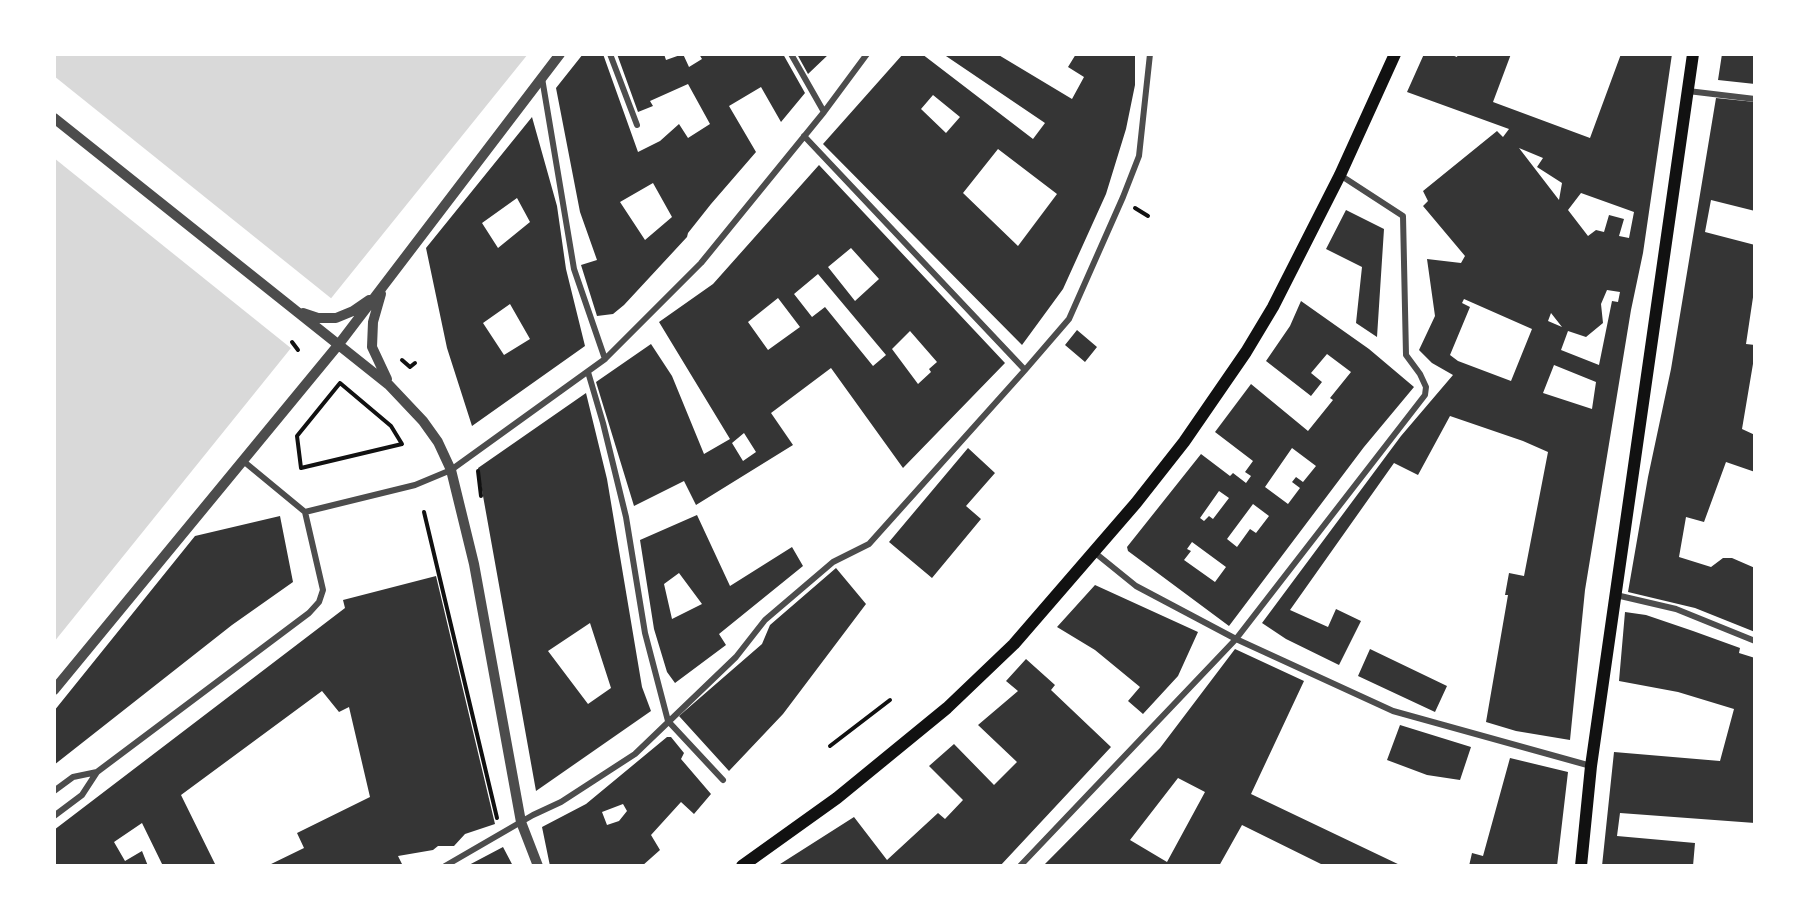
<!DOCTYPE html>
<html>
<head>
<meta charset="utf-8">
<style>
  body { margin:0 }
  #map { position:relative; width:1809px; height:920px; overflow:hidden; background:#fff; font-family:"Fira Sans",sans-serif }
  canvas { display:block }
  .frame { position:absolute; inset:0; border:56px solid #fff; pointer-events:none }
</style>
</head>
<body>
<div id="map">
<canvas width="1809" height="920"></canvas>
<div class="frame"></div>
</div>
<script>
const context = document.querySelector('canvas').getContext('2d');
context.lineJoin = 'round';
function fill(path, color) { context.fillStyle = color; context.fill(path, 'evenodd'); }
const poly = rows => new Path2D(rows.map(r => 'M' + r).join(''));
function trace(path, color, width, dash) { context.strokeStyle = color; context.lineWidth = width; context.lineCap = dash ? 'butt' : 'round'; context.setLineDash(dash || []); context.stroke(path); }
const water = poly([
  [54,54,528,54,54,642]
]);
const pier = poly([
  [54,76,332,299,292,349,54,158]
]);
const building = poly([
  [583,54,603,54,638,152,660,141,679,124,688,138,710,124,688,84,650,101,653,106,638,112,617,54,664,54,666,60,683,54,689,67,702,59,699,54,783,54,805,93,781,122,761,87,729,106,756,152,711,204,688,233,687,237,624,305,613,314,597,316,581,265,597,260,580,212,556,88],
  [653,183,672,217,645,240,620,202],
  [797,54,829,54,808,74],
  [903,54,922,54,1033,139,1045,123,943,54,997,54,1072,99,1084,77,1068,67,1076,54,1135,54,1135,85,1126,129,1106,194,1063,289,1022,345,823,144],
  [933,95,960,117,946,133,921,109],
  [998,149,1057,194,1018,246,963,193],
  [1424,54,1449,54,1457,57,1458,54,1511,54,1493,102,1590,138,1621,54,1672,54,1643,253,1631,310,1585,590,1570,740,1516,731,1486,722,1508,595,1505,595,1509,573,1524,576,1548,452,1523,441,1450,416,1418,475,1394,463,1290,610,1328,627,1336,609,1361,621,1339,665,1286,639,1262,623,1401,436,1453,375,1432,363,1419,350,1435,316,1427,259,1461,263,1465,256,1423,206,1428,201,1423,191,1497,131,1503,137,1509,129,1407,92],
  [1519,148,1543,158,1537,167,1562,183,1559,200],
  [1581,193,1634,212,1629,238,1619,236,1624,219,1609,215,1604,232,1596,230,1588,236,1568,210],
  [1607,290,1620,292,1618,302,1612,301,1599,365,1561,350,1568,331,1586,337,1603,323,1601,304],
  [1464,299,1532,329,1511,381,1458,361,1450,355,1470,307,1462,303],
  [1551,313,1562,327,1548,321],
  [1554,365,1596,382,1592,409,1543,393],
  [1722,54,1755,54,1755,84,1718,80],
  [1716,98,1755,102,1755,211,1711,200,1705,232,1755,245,1755,284,1746,344,1755,345,1755,352,1742,429,1755,435,1755,472,1726,462,1704,522,1686,517,1679,557,1711,567,1723,558,1732,558,1755,568,1755,632,1695,608,1628,592,1648,477,1671,369],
  [532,117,557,206,566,269,585,346,472,426,447,348,426,248],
  [517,198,530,222,498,248,482,223],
  [510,304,530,339,504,355,483,323],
  [819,165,1005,363,903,468,831,368,771,413,793,445,696,505,684,481,634,506,596,382,651,344,672,376,704,454,730,439,659,322,713,284],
  [851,248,879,279,855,301,828,267],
  [818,274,886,355,873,366,825,307,812,317,794,294],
  [778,298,800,327,768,350,748,322],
  [910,331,937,362,929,369,931,372,918,384,892,349],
  [744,433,756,452,743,461,732,443],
  [1346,210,1384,229,1377,337,1356,323,1362,267,1326,249],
  [1301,301,1369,349,1414,387,1364,447,1229,626,1128,551,1127,547,1201,454,1230,476,1233,473,1246,483,1251,476,1245,472,1253,461,1215,432,1251,384,1308,431,1333,400,1330,398,1351,372,1327,354,1311,373,1322,382,1311,396,1266,361,1290,326],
  [1292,448,1316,466,1303,482,1296,477,1292,482,1300,488,1288,504,1265,487],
  [1219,491,1229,498,1213,519,1209,516,1204,521,1200,518],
  [1253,504,1269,516,1256,533,1250,529,1237,547,1227,539],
  [1192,542,1226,567,1215,582,1184,560,1191,551,1187,549],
  [1077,330,1097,347,1085,362,1065,345],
  [586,393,607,479,642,687,651,711,536,791,478,468],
  [590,623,611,688,588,704,548,651],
  [968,448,995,473,966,506,981,519,932,578,889,542],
  [697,515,730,586,792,547,803,566,719,634,726,645,675,683,667,672,654,629,640,540],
  [679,573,702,604,672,619,664,584],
  [280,516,293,582,232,625,54,765,54,711,195,536],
  [836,568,866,604,783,714,729,771,679,716,762,644,770,625],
  [436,576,495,824,465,834,454,846,438,846,433,850,398,856,403,866,267,866,304,848,297,833,370,797,349,707,339,712,322,691,181,795,216,866,163,866,142,823,114,842,125,861,142,851,148,866,54,866,54,830,345,608,343,600],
  [1095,585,1198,632,1178,676,1143,714,1128,701,1140,687,1095,650,1057,627],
  [1625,612,1646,615,1693,631,1740,648,1739,653,1755,658,1755,823,1620,813,1617,836,1695,843,1693,866,1602,866,1614,752,1720,761,1734,709,1678,692,1619,681],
  [1235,649,1304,681,1251,794,1402,866,1325,866,1242,825,1219,866,1043,866,1160,748],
  [1178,778,1205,792,1167,862,1130,840],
  [1370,649,1447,686,1435,712,1358,676],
  [1026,659,1055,685,1051,690,1111,747,1000,866,777,866,854,817,887,860,938,813,945,819,963,800,929,766,954,744,994,785,1017,762,978,725,1018,691,1006,681],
  [1400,725,1471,747,1460,780,1427,775,1387,760],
  [667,737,671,737,684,753,681,759,711,794,694,814,681,802,651,835,660,850,642,866,550,866,542,827,586,804],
  [623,804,627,811,619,821,607,825,602,812],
  [1510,758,1568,772,1557,866,1469,866,1472,853,1483,856],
  [503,847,513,866,467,866]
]);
const path = poly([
  [1135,208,1148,216],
  [292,342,298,350],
  [402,360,410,367,415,363],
  [340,383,391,426,402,444,301,468,297,436,340,383],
  [478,471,481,496],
  [424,512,497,818],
  [830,746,890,700]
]);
const minor = poly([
  [610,54,637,125],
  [791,54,824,112],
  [542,78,574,269,605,359],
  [1688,91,1755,99],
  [804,136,1025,370],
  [588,372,603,423,626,517,645,633,668,721,723,780],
  [305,512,415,485,451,470,605,359,701,263,824,112,867,54],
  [1094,552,1136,586,1236,639,1393,711,1591,766],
  [1616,595,1676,609,1755,641],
  [54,791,73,777,97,772,309,613,319,602,323,590,305,512,242,460],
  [54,816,82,795,97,772],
  [445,866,533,815,561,802,635,754,736,657,765,620,833,562,869,544,1025,370,1069,319,1123,197,1139,156,1150,54],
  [1020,866,1236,639,1425,395,1426,387,1420,374,1406,355,1403,216,1340,175]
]);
const tertiary = poly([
  [54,118,389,385,423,421,438,442,451,470,474,564,521,822,538,866],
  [381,294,373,322,372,347,387,379],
  [303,313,318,318,336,318,353,311,369,300],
  [54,690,339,344,560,54]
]);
const secondary = poly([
  [742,866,837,798,947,708,1014,644,1136,503,1184,442,1246,352,1273,307,1340,175,1395,54],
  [1581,866,1591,766,1693,54]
]);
fill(water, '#d9d9d9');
fill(pier, '#fff');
fill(building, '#353535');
trace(path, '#111', 4);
trace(minor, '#4c4c4c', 6);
trace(tertiary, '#4c4c4c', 10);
trace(secondary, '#111', 12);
</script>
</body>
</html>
